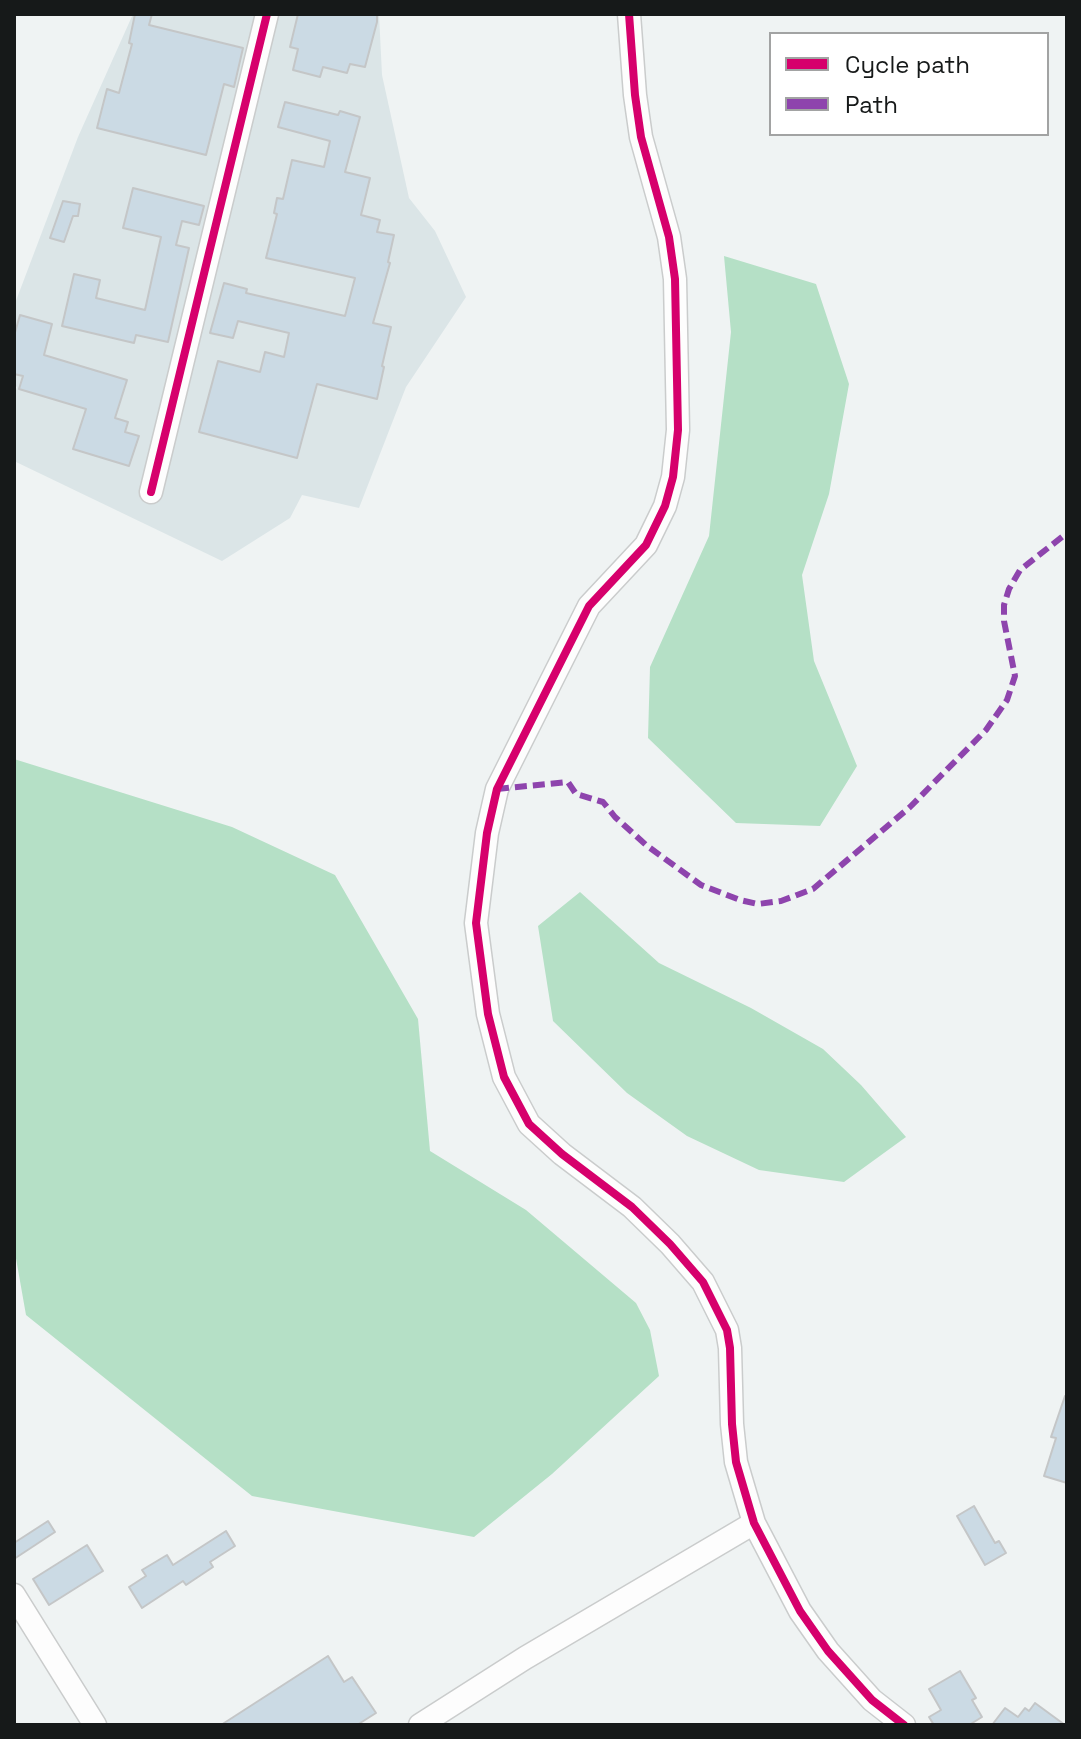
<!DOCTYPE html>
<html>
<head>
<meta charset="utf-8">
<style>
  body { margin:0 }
  #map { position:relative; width:1081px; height:1739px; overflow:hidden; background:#eff3f3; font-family:"Space Grotesk",sans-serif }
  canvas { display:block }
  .frame { position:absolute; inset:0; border:16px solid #161919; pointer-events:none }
  .legend { position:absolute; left:769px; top:32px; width:280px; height:104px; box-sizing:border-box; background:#fff; border:2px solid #a2a3a3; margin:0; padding:10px 14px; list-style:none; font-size:24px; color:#161919 }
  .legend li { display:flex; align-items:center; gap:16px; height:40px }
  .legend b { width:40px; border:2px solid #a2a3a3 }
</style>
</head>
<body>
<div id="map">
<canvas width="1081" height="1739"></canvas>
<div class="frame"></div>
<ul class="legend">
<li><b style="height:10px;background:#d6006c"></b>Cycle path</li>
<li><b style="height:10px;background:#8e44ad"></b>Path</li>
</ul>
</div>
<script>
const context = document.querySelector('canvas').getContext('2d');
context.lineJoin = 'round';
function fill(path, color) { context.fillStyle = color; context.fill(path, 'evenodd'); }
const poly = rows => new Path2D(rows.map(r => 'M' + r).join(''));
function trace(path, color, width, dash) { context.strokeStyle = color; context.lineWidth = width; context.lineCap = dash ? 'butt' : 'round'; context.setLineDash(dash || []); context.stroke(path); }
const built = poly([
  [133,14,379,14,382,75,409,198,435,231,466,297,406,387,359,508,302,495,290,518,222,561,14,461,14,396,17,387,14,385,14,306,78,137]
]);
const forest = poly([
  [724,256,816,284,849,384,829,494,802,575,814,661,857,766,820,826,736,823,648,738,650,667,709,536,731,332],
  [14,759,232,827,335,875,418,1019,430,1151,526,1210,636,1303,650,1330,659,1376,552,1474,474,1537,252,1496,26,1315,14,1247],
  [580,892,659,963,751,1008,823,1049,861,1085,906,1137,844,1182,759,1170,687,1136,627,1093,553,1021,538,926]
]);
const building = poly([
  [135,14,152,14,149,25,243,48,234,87,224,84,206,155,97,128,107,89,119,93,132,44,129,43,135,14],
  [298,14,377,14,377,22,365,67,350,64,347,73,323,67,320,77,293,70,298,49,290,47,298,14],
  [285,102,338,115,340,111,360,117,345,172,370,178,361,215,380,220,377,232,394,235,388,262,390,263,373,323,391,327,382,366,384,367,377,399,317,384,297,458,199,432,218,361,260,372,265,352,284,357,289,333,238,321,233,338,210,333,224,283,247,289,246,293,345,316,355,278,266,258,277,214,274,213,277,198,283,199,292,160,324,167,330,141,278,127,285,102],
  [133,188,204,206,199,225,182,221,176,245,189,248,168,342,136,335,134,343,62,326,74,274,100,280,96,298,145,310,161,237,123,228,133,188],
  [63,201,80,204,78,216,73,216,64,242,50,238,63,201],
  [20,315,52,324,44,355,127,380,115,418,128,422,125,432,139,436,129,466,73,449,86,409,19,389,23,376,14,374,14,336,20,315],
  [1065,1396,1067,1397,1067,1483,1044,1476,1056,1438,1051,1437,1065,1396],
  [974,1506,995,1543,999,1541,1006,1553,985,1565,957,1516,974,1506],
  [48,1521,55,1532,14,1559,14,1543,48,1521],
  [226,1531,235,1546,210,1562,213,1567,186,1585,183,1581,142,1608,129,1587,146,1576,142,1570,167,1555,173,1565,226,1531],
  [87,1545,103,1571,49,1605,33,1579,87,1545],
  [328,1656,344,1682,352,1677,376,1713,357,1725,221,1725,328,1656],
  [960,1671,976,1698,972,1700,982,1717,969,1725,934,1725,929,1717,941,1710,929,1689,960,1671],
  [1035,1703,1065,1725,992,1725,1005,1708,1018,1717,1025,1708,1029,1711,1035,1703]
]);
const minor = poly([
  [629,14,635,95,641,137,669,237,675,279,678,430,673,477,665,506,646,545,589,606,497,789,487,833,476,923,488,1014,504,1077,529,1124,562,1154,632,1207,670,1244,703,1282,727,1330,730,1348,732,1424,736,1462,754,1523,800,1611,828,1651,872,1700,904,1725],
  [151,492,267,14],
  [14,1595,95,1725],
  [420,1725,525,1658,754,1523]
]);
const quiet = poly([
  [497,789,568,782,576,794,603,802,615,817,646,845,701,885,740,900,758,904,781,901,813,889,910,807,986,730,1007,700,1015,676,1004,621,1004,605,1009,589,1020,570,1067,533]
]);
const cycleway = poly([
  [629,14,635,95,641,137,669,237,675,279,678,430,673,477,665,506,646,545,589,606,497,789,487,833,476,923,488,1014,504,1077,529,1124,562,1154,632,1207,670,1244,703,1282,727,1330,730,1348,732,1424,736,1462,754,1523,800,1611,828,1651,872,1700,904,1725],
  [151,492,267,14]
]);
fill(built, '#dbe5e7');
fill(forest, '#b5e0c6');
fill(building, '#cbdae4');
trace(building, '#c4c6c7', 2);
trace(minor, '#cacccc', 25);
trace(minor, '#fdfdfd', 22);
trace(quiet, '#8e44ad', 6, [12, 6]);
trace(cycleway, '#d6006c', 8);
</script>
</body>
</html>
